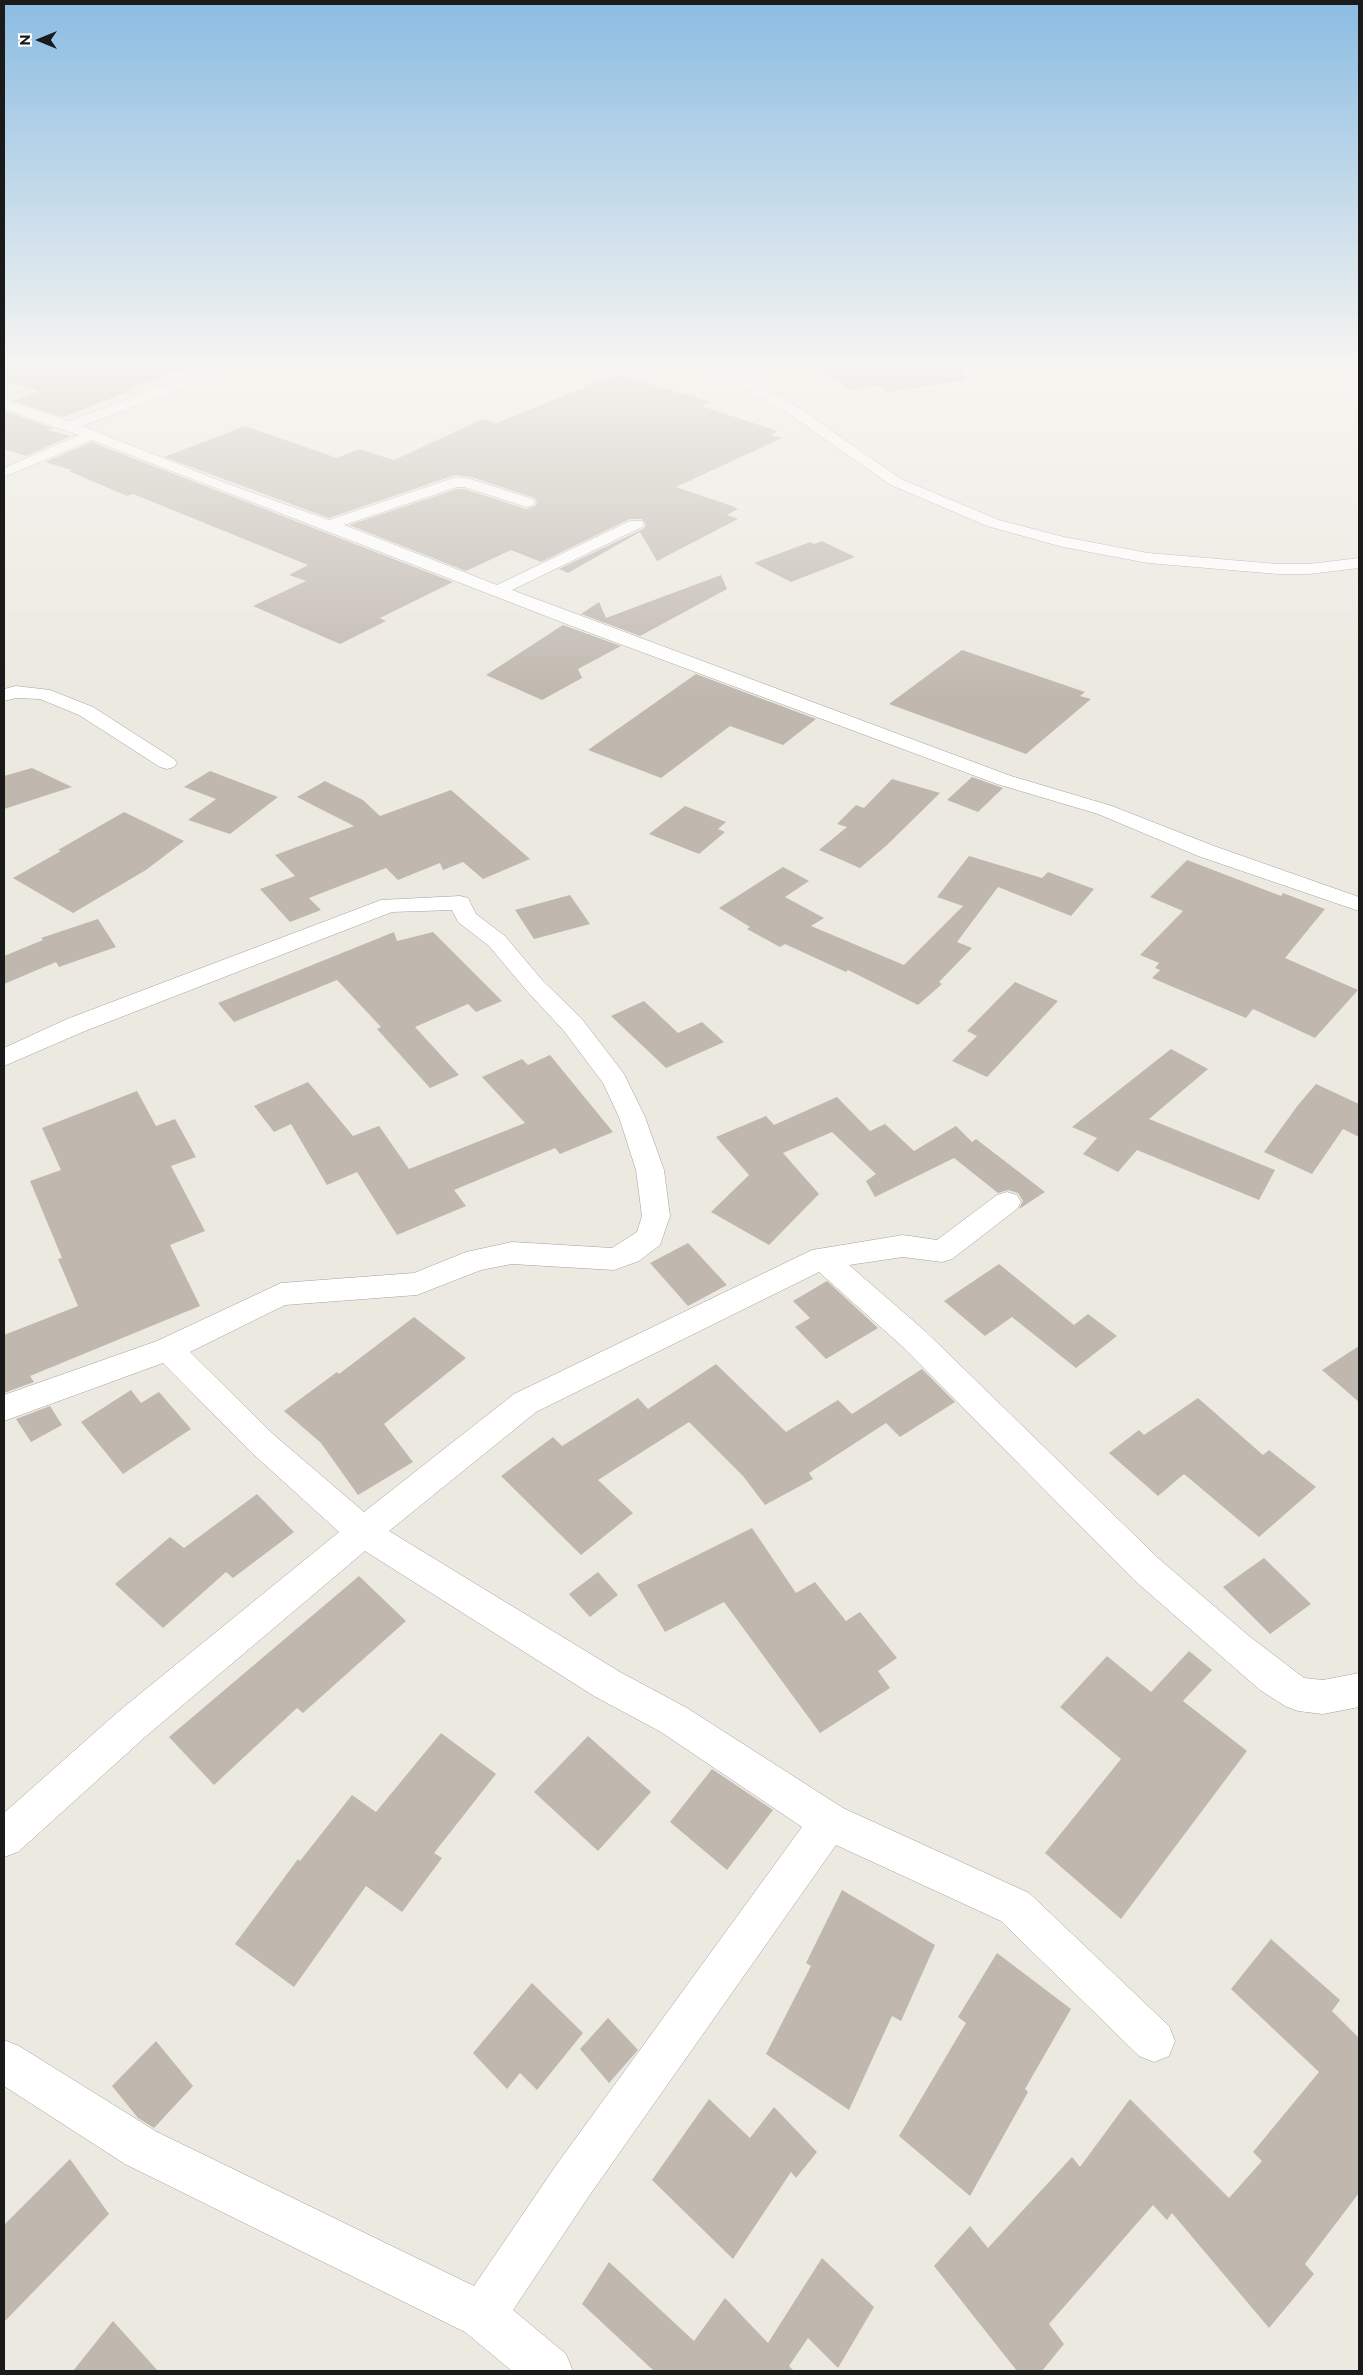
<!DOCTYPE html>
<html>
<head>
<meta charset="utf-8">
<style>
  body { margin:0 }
  #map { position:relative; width:1363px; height:2375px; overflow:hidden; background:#ece9e0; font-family:Montserrat,sans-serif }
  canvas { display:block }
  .frame { position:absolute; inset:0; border:5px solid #1a1a1a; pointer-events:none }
  .north { position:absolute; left:15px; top:15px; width:50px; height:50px; -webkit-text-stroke:4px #fff; paint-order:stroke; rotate:270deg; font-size:14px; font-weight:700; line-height:20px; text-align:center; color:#1a1a1a }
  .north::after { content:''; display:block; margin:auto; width:18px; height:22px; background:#1a1a1a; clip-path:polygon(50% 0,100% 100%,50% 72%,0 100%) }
</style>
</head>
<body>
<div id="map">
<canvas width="1363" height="2375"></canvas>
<div class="frame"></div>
<div class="north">N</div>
</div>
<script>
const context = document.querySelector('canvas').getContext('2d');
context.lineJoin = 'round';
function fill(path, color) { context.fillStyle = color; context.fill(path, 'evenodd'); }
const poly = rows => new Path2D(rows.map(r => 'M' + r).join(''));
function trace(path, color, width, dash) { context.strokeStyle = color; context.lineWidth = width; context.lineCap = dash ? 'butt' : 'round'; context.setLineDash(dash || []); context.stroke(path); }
const building = poly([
  [4,366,183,366,183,369,131,388,135,389,63,417,12,401,39,391,4,380],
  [815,366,963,366,965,380,887,392,878,386,850,390],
  [618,374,711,402,701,406,778,431,771,435,782,438,676,487,732,506,738,509,727,515,738,519,657,561,640,532,568,573,559,569,643,529,646,525,642,519,630,519,541,562,511,550,466,571,349,525,457,489,464,489,526,509,535,506,537,503,535,498,471,477,455,475,329,518,164,457,245,426,337,458,359,449,394,460,483,419,496,423],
  [4,411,53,428,48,430,71,436,26,456,4,449],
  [92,442,94,443,453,582,380,618,386,621,340,644,253,606,306,581,289,575,308,565,133,494,127,496,69,471,72,470,45,462],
  [822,541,855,557,791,582,754,563,810,542,814,544],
  [721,575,727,589,640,636,581,614,599,602,606,618],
  [563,625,621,646,578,669,582,678,542,700,486,675],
  [962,650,1085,692,1080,696,1091,699,1026,754,889,704],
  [696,674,816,719,783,745,730,726,661,778,588,750],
  [32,768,72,787,4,809,4,776],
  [210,771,278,797,230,834,188,820,216,799,184,787],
  [972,777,1003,788,978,812,947,800],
  [892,779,940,793,887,845,860,868,819,850,847,827,837,824,856,805,864,808],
  [325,781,363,800,380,816,451,790,530,859,483,879,463,862,443,870,440,863,398,880,386,868,309,898,321,910,290,922,260,889,295,876,275,855,354,826,297,797],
  [685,806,726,822,718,829,725,832,699,854,649,834],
  [124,812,184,841,146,870,73,913,13,878,61,851,58,850],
  [969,856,1042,878,1048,872,1094,889,1071,916,998,887,957,942,972,948,939,982,942,984,918,1005,848,970,846,972,785,944,780,947,747,929,750,927,719,908,783,867,809,881,785,897,824,918,811,926,904,965,963,906,937,897],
  [1187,860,1281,896,1283,893,1325,909,1285,958,1358,990,1315,1038,1253,1009,1246,1018,1152,978,1160,970,1155,968,1159,963,1140,955,1183,911,1150,897],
  [570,895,590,924,534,939,515,910],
  [98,919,116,947,59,967,56,962,4,984,4,956,43,940,41,938],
  [394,932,397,941,433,932,502,1001,476,1012,468,1004,415,1027,459,1075,430,1088,377,1029,381,1027,337,980,234,1022,218,1003],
  [1015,982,1058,1001,987,1077,952,1061,977,1036,967,1031],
  [644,1001,678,1033,702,1022,724,1042,666,1068,611,1016],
  [1171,1049,1208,1069,1149,1119,1275,1170,1259,1200,1137,1150,1118,1172,1083,1154,1097,1138,1072,1127],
  [550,1055,613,1132,560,1154,555,1148,454,1190,466,1206,397,1235,357,1172,327,1185,291,1124,274,1132,254,1106,308,1082,353,1136,379,1126,409,1169,525,1123,482,1077,522,1059,528,1065],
  [1316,1084,1359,1104,1359,1137,1343,1129,1312,1174,1264,1152,1298,1105],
  [137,1091,156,1126,175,1119,196,1157,171,1166,205,1231,170,1245,200,1306,30,1376,34,1382,4,1393,4,1335,78,1306,58,1259,62,1258,30,1181,61,1170,42,1128],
  [837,1097,870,1131,885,1124,914,1151,956,1126,972,1142,976,1139,1045,1192,1019,1209,1023,1201,1018,1193,1008,1190,998,1193,954,1158,875,1197,866,1181,876,1174,832,1132,783,1153,819,1194,769,1245,711,1212,749,1175,716,1137,766,1116,774,1125],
  [688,1243,727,1285,688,1306,650,1263],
  [999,1264,1074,1325,1088,1314,1117,1336,1076,1368,1012,1317,985,1336,944,1301],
  [827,1281,878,1328,826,1359,795,1327,810,1318,793,1301],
  [414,1317,466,1358,384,1424,413,1462,358,1495,321,1443,284,1411,337,1372,339,1374],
  [1359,1346,1359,1402,1322,1370],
  [716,1364,786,1432,838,1400,852,1414,922,1369,955,1402,900,1437,886,1423,809,1473,813,1479,765,1505,743,1476,689,1422,598,1480,633,1513,581,1555,501,1476,553,1437,562,1446,638,1398,648,1409],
  [131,1390,141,1403,159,1392,191,1429,123,1474,81,1422],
  [1198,1398,1263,1455,1269,1450,1316,1487,1259,1537,1184,1474,1158,1496,1109,1453,1139,1430,1144,1435],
  [50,1406,62,1425,31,1442,16,1419],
  [257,1494,294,1532,233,1578,226,1572,163,1628,115,1584,170,1537,184,1548],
  [752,1528,796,1593,815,1582,846,1621,860,1612,897,1658,878,1671,890,1688,820,1733,724,1602,665,1632,637,1585],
  [1264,1558,1311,1604,1270,1634,1223,1587],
  [598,1572,618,1595,590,1617,569,1594],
  [359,1576,406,1621,303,1713,297,1708,214,1785,169,1737],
  [1189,1651,1212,1670,1183,1701,1247,1751,1121,1919,1045,1853,1121,1759,1060,1707,1107,1656,1151,1692],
  [441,1733,496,1774,434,1853,442,1858,402,1912,366,1886,294,1987,235,1944,298,1859,300,1861,352,1795,376,1812],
  [588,1736,651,1792,598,1851,534,1792],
  [712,1769,773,1810,727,1870,670,1822],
  [842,1890,935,1945,901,2021,892,2016,849,2110,766,2054,811,1966,806,1963],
  [1271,1939,1340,2000,1332,2011,1359,2038,1359,2193,1305,2264,1314,2274,1269,2328,1172,2213,1167,2220,1153,2205,1049,2324,1064,2344,1042,2371,1017,2371,934,2266,970,2226,988,2248,1072,2157,1080,2167,1130,2099,1229,2198,1262,2161,1253,2152,1319,2072,1231,1989],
  [997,1953,1071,2009,1025,2089,1028,2092,970,2196,899,2136,966,2023,958,2017],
  [532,1983,583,2033,537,2090,520,2073,507,2089,473,2053],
  [608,2018,638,2050,609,2083,580,2049],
  [156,2041,193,2086,154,2128,138,2118,112,2086],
  [709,2099,750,2138,774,2107,817,2152,796,2178,791,2172,733,2259,652,2180],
  [70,2159,109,2214,4,2322,4,2225],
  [822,2258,874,2307,838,2368,808,2338,789,2366,794,2371,654,2371,582,2304,609,2262,694,2341,725,2298,768,2343],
  [113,2321,158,2371,73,2371]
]);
const minor = poly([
  [217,366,236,366,234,369,82,426,228,484,329,520,456,477,470,479,533,499,535,502,533,505,527,507,464,487,457,487,344,525,497,585,630,521,642,521,644,524,642,527,512,590,1011,776,1112,806,1214,846,1359,897,1359,911,1198,856,1098,814,997,784,569,625,92,440,4,477,4,468,79,435,4,409,4,400,69,421,217,366],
  [704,366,721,366,796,406,901,479,999,520,1064,537,1148,553,1278,564,1309,564,1359,558,1359,568,1309,574,1278,574,1148,563,1063,547,987,526,891,485,786,412,704,366],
  [16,686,50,690,93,707,174,759,177,763,174,767,167,769,160,767,79,715,40,699,16,698,4,701,4,689,16,686],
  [460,896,468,898,476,914,505,936,542,980,582,1019,624,1074,645,1117,664,1170,670,1216,660,1245,639,1261,614,1270,512,1264,481,1270,417,1295,285,1305,190,1352,274,1435,364,1512,514,1394,812,1250,903,1235,937,1240,997,1195,1007,1192,1017,1195,1021,1202,1017,1209,952,1259,942,1262,903,1257,849,1265,925,1331,1158,1558,1249,1636,1304,1678,1323,1680,1359,1673,1359,1707,1323,1714,1298,1711,1285,1706,1260,1690,1134,1580,903,1347,819,1272,536,1412,389,1531,620,1672,687,1708,843,1808,1029,1893,1169,2026,1175,2041,1169,2056,1154,2062,1139,2056,1001,1921,836,1845,589,2196,513,2310,566,2354,573,2371,512,2371,465,2332,125,2164,4,2086,4,2040,19,2046,157,2132,474,2286,557,2164,802,1827,661,1732,594,1696,365,1551,145,1737,18,1852,4,1857,4,1813,119,1711,339,1532,252,1453,163,1363,4,1421,4,1395,157,1341,281,1283,414,1273,466,1252,512,1242,612,1248,637,1232,642,1216,636,1170,619,1117,603,1083,564,1031,526,990,489,946,458,922,452,910,392,912,85,1031,4,1066,4,1048,67,1019,381,900,460,896]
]);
fill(building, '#c0b8af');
trace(minor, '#a1a1a1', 1);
fill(minor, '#fff');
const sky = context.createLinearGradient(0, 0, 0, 698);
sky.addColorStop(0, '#8bbce2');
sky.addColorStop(0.52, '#f6f5f1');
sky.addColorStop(1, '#f6f5f100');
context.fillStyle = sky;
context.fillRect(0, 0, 1363, 698);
</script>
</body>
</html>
